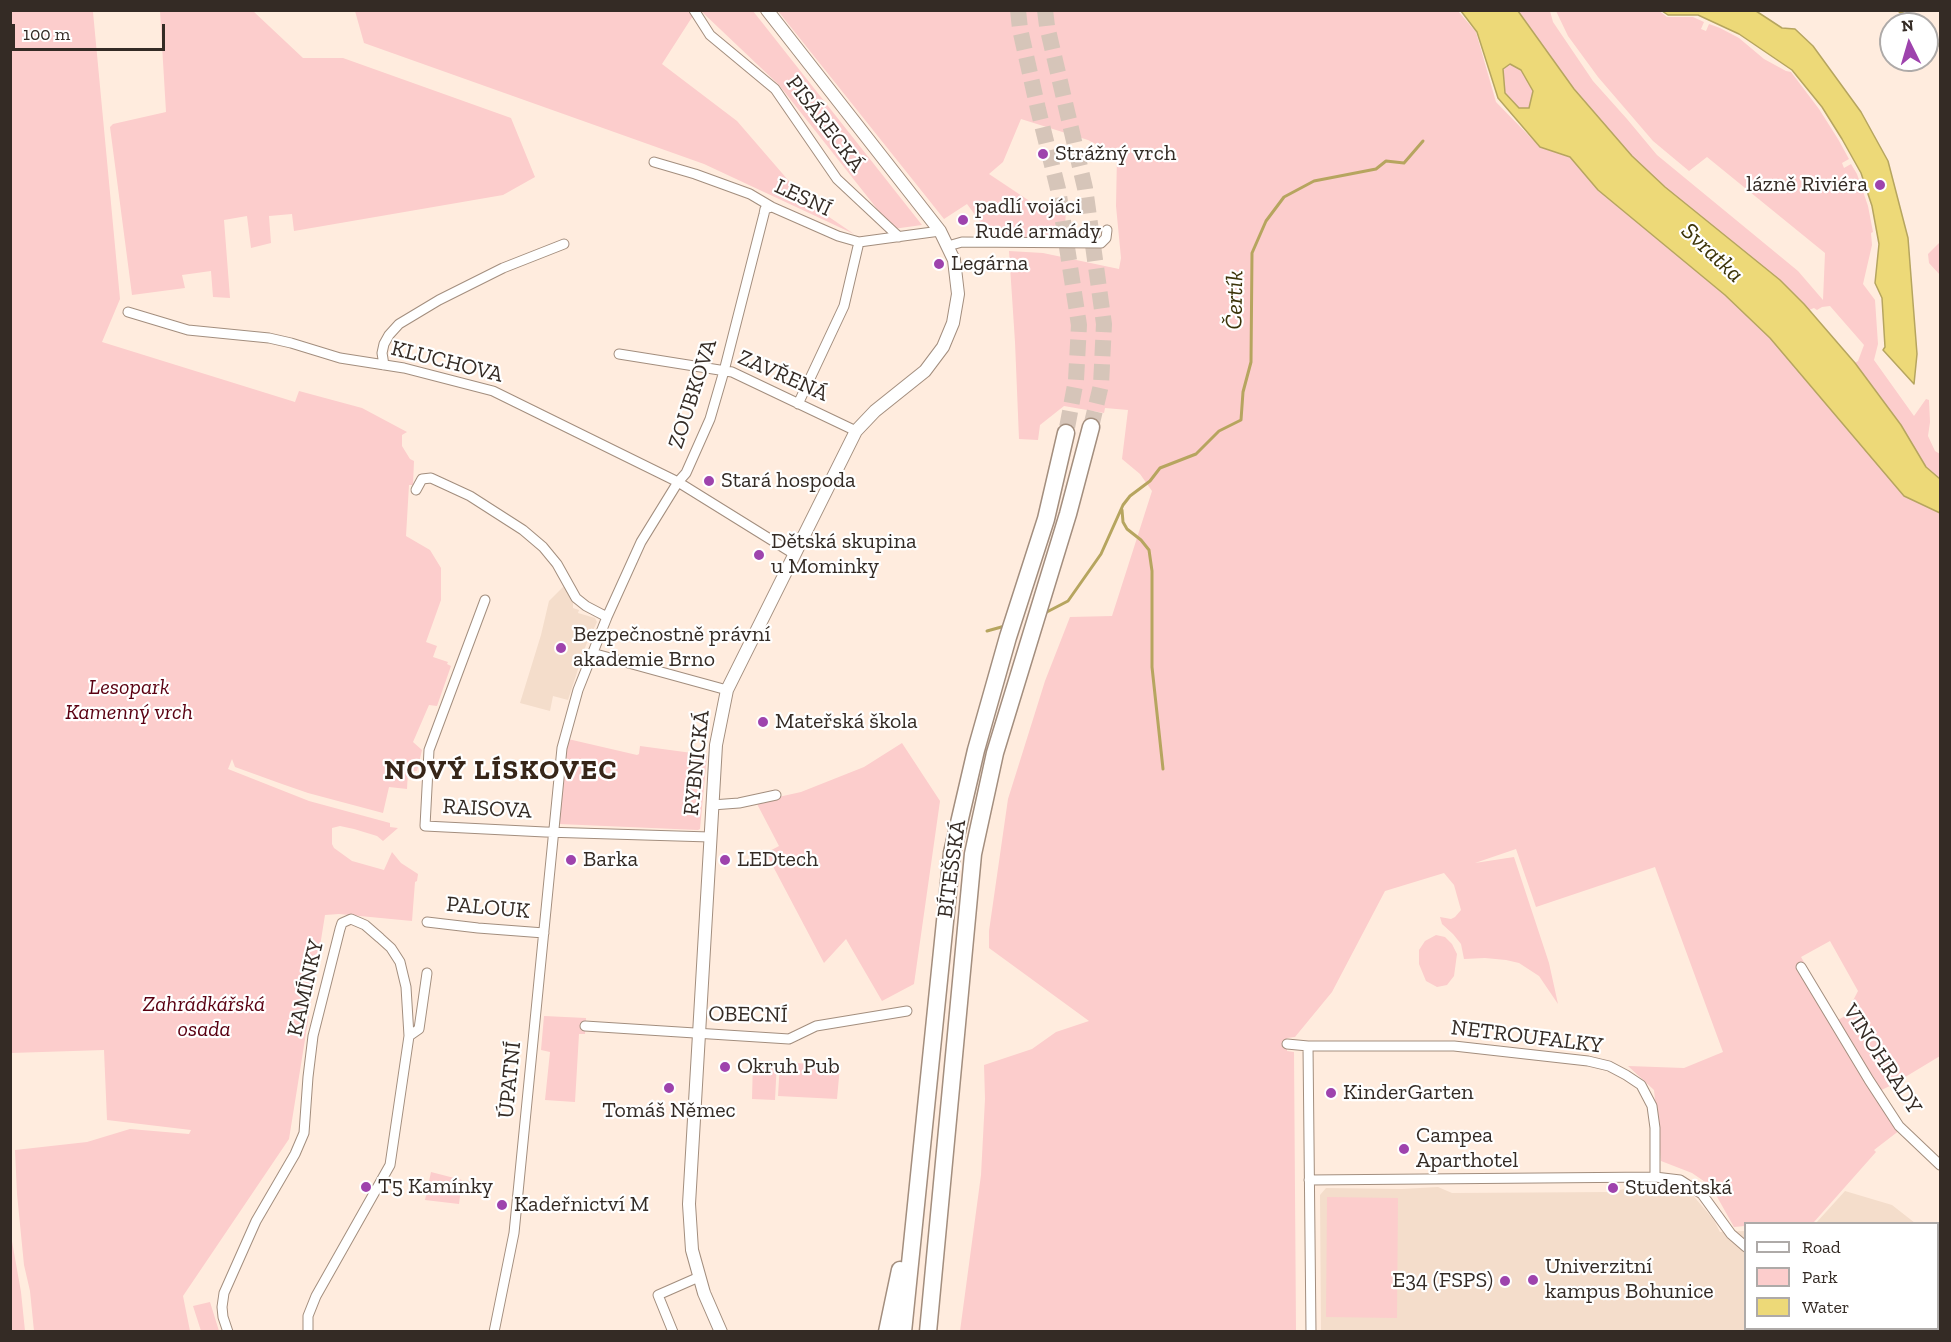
<!DOCTYPE html>
<html>
<head>
<meta charset="utf-8">
<style>
  body { margin:0 }
  #map { position:relative; width:1951px; height:1342px; overflow:hidden; background:#ffecde; font-family:"Zilla Slab",serif }
  canvas { display:block }
  .frame { position:absolute; inset:0; border:12px solid #342b25; pointer-events:none }
  .legend { position:absolute; left:1744px; top:1222px; width:195px; height:108px; box-sizing:border-box; background:#fff; border:2px solid #aeaaa8; margin:0; padding:8px 10px; list-style:none; font-size:18px; color:#342b25 }
  .legend li { display:flex; align-items:center; gap:12px; height:30px }
  .legend b { width:30px; border:2px solid #aeaaa8 }
  .north { position:absolute; left:1879px; top:12px; width:60px; height:60px; box-sizing:border-box; background:#fff; border:2px solid #aeaaa8; border-radius:50%; rotate:355deg; font-size:16px; font-weight:700; line-height:24px; text-align:center; color:#342b25 }
  .north::after { content:''; display:block; margin:auto; width:21px; height:27px; background:#9e43ad; clip-path:polygon(50% 0,100% 100%,50% 72%,0 100%) }
  .scale { position:absolute; left:12px; top:24px; width:153px; height:27px; box-sizing:border-box; border:3px solid #342b25; border-top:0; padding-left:8px; font-size:18px; line-height:21px; white-space:nowrap; color:#342b25; -webkit-text-stroke:4px #fff; paint-order:stroke }
</style>
</head>
<body>
<div id="map">
<canvas width="1951" height="1342"></canvas>
<div class="frame"></div>
<ul class="legend">
<li><b style="height:8px;background:#fff"></b>Road</li>
<li><b style="height:16px;background:#fccdcc"></b>Park</li>
<li><b style="height:16px;background:#edd978"></b>Water</li>
</ul>
<div class="north">N</div>
<div class="scale">100 m</div>
</div>
<script>
const context = document.querySelector('canvas').getContext('2d');
context.lineJoin = 'round';
function fill(path, color) { context.fillStyle = color; context.fill(path, 'evenodd'); }
const poly = rows => new Path2D(rows.map(r => 'M' + r).join(''));
function trace(path, color, width, dash) { context.strokeStyle = color; context.lineWidth = width; context.lineCap = dash ? 'butt' : 'round'; context.setLineDash(dash || []); context.stroke(path); }
function drawText(font, color, halo, rows, align = 'center') {
  context.font = font + ' "Zilla Slab",serif'; context.lineWidth = 4.5; context.setLineDash([]); context.textBaseline = 'middle'; context.strokeStyle = halo; context.fillStyle = color; for (const [text, x, y, turn = 0] of rows) {
    context.save(); context.translate(x, y); context.rotate((+turn || 0) * Math.PI / 180); context.textAlign = isNaN(turn) ? turn : align; if (halo) context.strokeText(text, 0, 0); context.fillText(text, 0, 0); context.restore();
  }
}
const built = poly([
  [565,585,573,600,573,608,579,610,578,613,595,618,597,622,586,645,568,700,553,696,550,711,520,703,541,635,549,601],
  [1635,1186,1672,1187,1690,1192,1714,1220,1720,1232,1745,1231,1746,1328,1916,1329,1915,1332,1321,1331,1320,1195,1326,1188,1402,1189,1438,1187,1452,1193,1612,1192],
  [1845,1191,1892,1205,1915,1223,1816,1223]
]);
const green = poly([
  [1658,10,1667,17,1693,17,1704,22,1701,29,1706,31,1709,24,1720,28,1739,38,1764,59,1786,71,1791,72,1819,109,1838,139,1849,159,1842,163,1844,168,1851,164,1857,174,1868,206,1873,232,1871,233,1872,245,1863,284,1875,300,1878,344,1874,360,1914,416,1926,399,1929,400,1930,422,1928,436,1935,451,1940,454,1940,479,1926,467,1901,425,1855,363,1858,361,1864,345,1830,306,1822,307,1817,310,1814,308,1809,310,1780,280,1664,187,1632,156,1574,89,1518,11,1550,11,1553,22,1593,81,1627,119,1657,155,1798,271,1823,300,1825,253,1707,157,1689,171,1653,141,1598,77,1568,36,1556,11],
  [10,11,98,11,93,12,120,299,102,342,295,402,299,391,362,408,407,432,402,435,402,446,410,459,414,461,413,485,409,485,406,536,430,550,441,568,441,600,426,642,437,646,433,657,448,662,447,664,451,666,437,706,429,705,413,742,422,750,417,771,408,771,407,789,389,787,383,813,308,793,282,784,235,767,232,759,228,769,309,801,390,823,390,827,398,828,383,841,377,836,354,829,340,826,332,828,332,844,334,848,352,861,384,870,392,852,401,863,418,874,417,881,415,882,412,921,339,914,325,915,289,1139,183,1296,190,1331,34,1331,30,1291,24,1265,17,1194,15,1150,87,1142,130,1129,189,1134,191,1130,107,1120,104,1050,11,1053],
  [160,11,253,11,303,58,343,58,511,118,535,177,503,195,294,231,292,214,269,216,271,243,251,248,247,216,224,220,230,298,213,297,211,271,182,275,185,288,132,295,110,127,113,124,166,112],
  [355,11,696,11,662,64,737,121,807,202,854,234,704,164,364,43],
  [701,11,753,11,922,225,893,229,779,85],
  [778,11,1458,11,1476,32,1496,102,1540,147,1570,157,1598,190,1725,295,1770,338,1904,495,1940,513,1940,1056,1892,1085,1873,1094,1887,1115,1900,1130,1874,1150,1876,1152,1814,1222,1746,1224,1745,1226,1734,1227,1711,1186,1692,1173,1661,1161,1654,1090,1628,1066,1684,1068,1723,1052,1655,867,1536,907,1516,849,1475,863,1514,857,1549,963,1558,1004,1539,976,1519,963,1506,960,1485,958,1464,959,1461,944,1453,934,1442,924,1440,917,1451,919,1455,917,1461,910,1454,885,1444,873,1385,891,1332,992,1295,1037,1287,1038,1287,1051,1294,1052,1296,1331,960,1331,981,1175,985,1099,984,1065,1032,1049,1056,1032,1089,1021,989,948,989,931,1008,799,1045,681,1070,617,1112,616,1152,491,1140,474,1122,459,1128,410,1105,408,1104,413,1064,406,1040,425,1038,440,1019,439,1015,342,1009,251,1043,253,1119,269,1121,258,1116,206,1117,155,1088,140,1021,119,1003,162,989,174,1037,206,1066,211,1064,239,992,238,967,204,944,219],
  [1830,941,1858,991,1845,1016,1838,1020,1801,957],
  [1510,64,1521,70,1533,91,1529,108,1519,108,1505,93,1503,69],
  [1940,242,1940,275,1929,263,1928,254],
  [568,739,637,755,639,754,640,746,707,755,700,829,698,830,559,824,564,760],
  [902,743,940,801,914,984,882,1001,846,939,824,963,766,853,779,846,756,802,801,792,864,767],
  [1436,935,1445,937,1452,944,1457,954,1454,976,1447,985,1437,987,1426,981,1419,964,1419,950,1425,941],
  [544,1016,586,1018,585,1034,579,1034,575,1102,545,1100,550,1052,541,1050],
  [753,1060,777,1061,775,1100,752,1099],
  [780,1062,840,1066,837,1099,778,1096],
  [431,1172,462,1180,459,1204,425,1200],
  [1327,1197,1398,1198,1397,1318,1326,1317],
  [10,1230,21,1292,25,1331,11,1331],
  [210,1302,219,1331,201,1331,193,1306]
]);
const water = poly([
  [1461,11,1518,11,1574,89,1632,156,1665,187,1780,280,1804,304,1855,363,1901,425,1926,467,1940,479,1940,513,1904,496,1770,338,1725,295,1598,190,1570,157,1540,147,1498,98,1477,32,1461,11],
  [1510,64,1521,70,1533,91,1529,108,1519,108,1505,93,1503,69,1510,64],
  [1662,11,1756,11,1782,28,1795,29,1813,46,1861,112,1888,161,1908,238,1917,354,1914,384,1883,350,1885,347,1882,298,1875,283,1879,244,1872,206,1861,173,1842,139,1822,107,1792,70,1739,34,1698,15,1668,15,1662,11]
]);
const stream = poly([
  [1898,10,1916,24],
  [1927,34,1940,46],
  [1122,510,1123,522,1127,529,1141,540,1149,550,1152,571,1152,667,1163,769],
  [1043,614,1068,601,1101,554,1123,505,1130,496,1150,481,1160,468,1196,454,1219,431,1241,420,1243,392,1251,362,1252,253,1266,221,1284,197,1314,181,1376,169,1386,161,1404,163,1423,141],
  [987,631,1005,626]
]);
const highwayTunnel = poly([
  [1018,10,1020,29,1038,109,1058,189,1079,325,1076,380,1066,433],
  [1045,10,1047,26,1085,188,1104,324,1101,385,1091,427]
]);
const street = poly([
  [694,10,710,35,775,89,837,179,899,237],
  [654,162,695,174,750,194,772,207,838,236,859,242,940,231],
  [948,246,962,242,1101,243,1106,238,1107,230],
  [128,312,188,330,269,338,291,343,340,358,404,368,493,391,678,482,794,554],
  [619,354,732,372,856,431],
  [384,365,382,353,384,344,389,335,399,324,439,300,503,268,564,244],
  [798,404,844,306,859,242],
  [416,490,422,479,431,478,470,496,523,530,543,547,557,564,576,598,586,606,607,617],
  [485,600,429,750,425,826,545,832,710,837],
  [592,653,727,690],
  [712,805,739,803,776,795],
  [427,922,478,928,544,933],
  [1801,967,1869,1080,1899,1126,1940,1165],
  [585,1026,789,1039,816,1026,907,1011],
  [409,1036,419,1029,427,973],
  [1287,1044,1308,1046,1454,1046,1588,1061,1609,1066,1626,1075,1641,1085,1652,1106,1655,1128,1655,1177],
  [1308,1046,1311,1332],
  [1309,1180,1655,1177,1680,1180,1702,1194,1731,1234,1746,1247],
  [1938,1326,1940,1328],
  [228,1332,223,1317,222,1307,224,1293,256,1221,295,1154,304,1133,308,1077,313,1036,340,929,342,923,351,919,365,925,380,938,391,948,400,962,406,987,409,1036,390,1165,316,1296,308,1316,308,1332],
  [494,1332,514,1233,562,748,578,690,607,617,641,542,678,482,686,473,710,419,724,371,764,214,765,209,772,207],
  [673,1332,658,1295,699,1277]
]);
const secondary = poly([
  [721,1332,704,1293,692,1250,689,1204,716,745,727,690,856,431,875,411,925,371,943,347,953,323,958,294,954,260,940,231,767,10]
]);
const highway = poly([
  [887,1332,900,1270],
  [903,1332,952,853,976,750,1008,637,1046,519,1066,433],
  [928,1332,973,854,995,753,1068,514,1091,427]
]);
const markers = [
  [1043,154,6,"#9e43ad"],
  [1880,185,6,"#9e43ad"],
  [963,220,6,"#9e43ad"],
  [939,264,6,"#9e43ad"],
  [709,481,6,"#9e43ad"],
  [759,555,6,"#9e43ad"],
  [561,648,6,"#9e43ad"],
  [763,722,6,"#9e43ad"],
  [571,860,6,"#9e43ad"],
  [725,860,6,"#9e43ad"],
  [725,1067,6,"#9e43ad"],
  [669,1088,6,"#9e43ad"],
  [1331,1093,6,"#9e43ad"],
  [1404,1149,6,"#9e43ad"],
  [366,1187,6,"#9e43ad"],
  [1613,1188,6,"#9e43ad"],
  [502,1205,6,"#9e43ad"],
  [1533,1280,6,"#9e43ad"],
  [1505,1281,6,"#9e43ad"]
];
const streetNames = [
  ["PISÁRECKÁ",825,124,53],
  ["LESNÍ",803,198,25],
  ["KLUCHOVA",447,362,14],
  ["ZAVŘENÁ",783,376,24],
  ["ZOUBKOVA",693,394,-72],
  ["RYBNICKÁ",697,763,-84],
  ["RAISOVA",487,809,3],
  ["BÍTEŠSKÁ",952,869,-82],
  ["PALOUK",488,908,5],
  ["KAMÍNKY",306,988,-77],
  ["OBECNÍ",748,1015,1],
  ["NETROUFALKY",1527,1037,7],
  ["VINOHRADY",1882,1059,57],
  ["ÚPATNÍ",510,1080,-84]
];
const poiNames = [
  ["Strážný vrch",1055,154],
  ["lázně Riviéra",1868,185,"right"],
  ["padlí vojáci",975,207],
  ["Rudé armády",975,232],
  ["Legárna",951,264],
  ["Stará hospoda",721,481],
  ["Dětská skupina",771,542],
  ["u Mominky",771,567],
  ["Bezpečnostně právní",573,635],
  ["akademie Brno",573,660],
  ["Mateřská škola",775,722],
  ["Barka",583,860],
  ["LEDtech",737,860],
  ["Okruh Pub",737,1067],
  ["KinderGarten",1343,1093],
  ["Tomáš Němec",669,1111,"center"],
  ["Campea",1416,1136],
  ["Aparthotel",1416,1161],
  ["T5 Kamínky",378,1187],
  ["Studentská",1625,1188],
  ["Kadeřnictví M",514,1205],
  ["Univerzitní",1545,1267],
  ["kampus Bohunice",1545,1292],
  ["E34 (FSPS)",1493,1281,"right"]
];
const parkNames = [
  ["Lesopark",129,688],
  ["Kamenný vrch",129,713],
  ["Zahrádkářská",204,1005],
  ["osada",204,1030]
];
const waterNames = [
  ["Svratka",1712,253,43],
  ["Čertík",1235,300,-89]
];
const districtNames = [
  ["NOVÝ LÍSKOVEC",501,771]
];
fill(built, '#f4ddcb');
fill(green, '#fccdcc');
fill(water, '#edd978');
trace(water, '#b6a55f', 1.5);
trace(stream, '#b6a55f', 3);
trace(highwayTunnel, '#d6c5b9', 16, [16, 8]);
trace(street, '#a38e7e', 11);
trace(secondary, '#a38e7e', 14);
trace(highway, '#a38e7e', 19);
trace(street, '#fff', 9);
trace(secondary, '#fff', 12);
trace(highway, '#fff', 16);
for (const [x, y, r, color] of markers) { const dot = new Path2D(); dot.arc(x, y, r, 0, 2 * Math.PI); context.fillStyle = color; context.fill(dot); trace(dot, '#fff', 2); }
drawText('22px', '#342b25', '#fff', streetNames);
drawText('22px', '#342b25', '#fff', poiNames, 'left');
drawText('italic 22px', '#5a0011', '#fff', parkNames);
drawText('italic 24px', '#3c3409', '#fff', waterNames);
context.letterSpacing = '1.5px';
drawText('bold 28px', '#372619', '#fff', districtNames);
context.letterSpacing = '0px';
</script>
</body>
</html>
